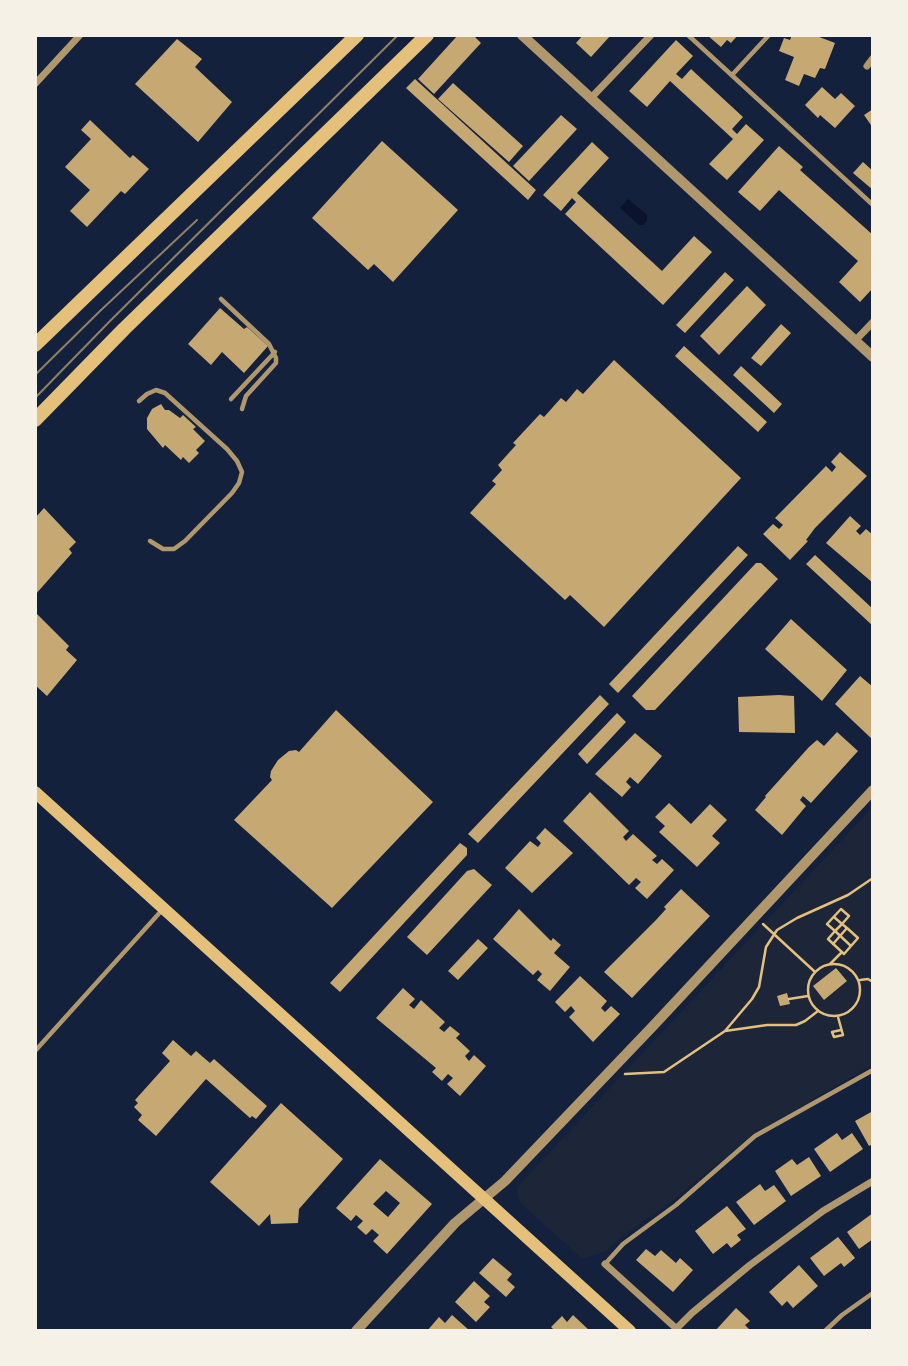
<!DOCTYPE html>
<html>
<head>
<meta charset="utf-8">
<style>
  body { margin:0 }
  #map { position:relative; width:908px; height:1366px; overflow:hidden; background:#14213d; font-family:"PT Serif",serif }
  canvas { display:block }
  .frame { position:absolute; inset:0; border:37px solid #f6f1e7; pointer-events:none }
</style>
</head>
<body>
<div id="map">
<canvas width="908" height="1366"></canvas>
<div class="frame"></div>
</div>
<script>
const context = document.querySelector('canvas').getContext('2d');
context.lineJoin = 'round';
function fill(path, color) { context.fillStyle = color; context.fill(path, 'evenodd'); }
const poly = rows => new Path2D(rows.map(r => 'M' + r).join(''));
function trace(path, color, width, dash) { context.strokeStyle = color; context.lineWidth = width; context.lineCap = dash ? 'butt' : 'round'; context.setLineDash(dash || []); context.stroke(path); }
const green = poly([
  [873,807,873,1064,754,1134,671,1202,621,1237,606,1251,583,1259,520,1203,517,1191,521,1183]
]);
const water = poly([
  [628,199,647,215,647,221,643,225,639,225,620,208]
]);
const building = poly([
  [458,35,473,35,481,43,434,94,418,79],
  [583,35,611,35,591,57,576,43],
  [707,35,738,35,731,43,727,40,721,47],
  [792,35,814,35,835,43,825,69,820,68,815,78,804,74,799,86,785,80,794,57,779,51,784,38,790,40],
  [177,39,202,59,195,67,232,102,198,142,135,84],
  [676,40,693,56,676,74,682,79,691,69,743,117,732,129,737,134,746,124,764,140,727,180,709,164,733,139,670,81,647,107,629,91],
  [415,79,536,190,528,200,406,88],
  [453,83,523,146,509,162,438,99],
  [822,87,835,99,841,93,855,106,835,128,820,115,818,118,805,105],
  [873,109,873,128,864,115],
  [561,115,577,129,529,181,513,166],
  [90,120,130,158,133,155,149,169,125,194,121,191,87,227,70,211,90,190,65,167,91,139,81,130],
  [382,141,458,210,393,282,374,264,368,270,312,218],
  [592,142,609,158,577,193,662,271,694,236,712,252,663,305,565,214,576,202,572,198,561,211,543,195],
  [779,146,803,167,800,170,873,235,873,288,860,302,839,282,858,261,779,190,760,211,738,192],
  [863,162,873,171,873,190,853,173],
  [725,272,734,280,685,333,676,325],
  [747,286,766,305,719,355,700,336],
  [220,308,244,329,247,327,268,346,244,373,222,352,211,365,188,344],
  [781,324,791,333,761,366,751,358],
  [684,346,767,422,758,432,675,356],
  [614,360,741,478,604,627,570,595,565,600,470,513,496,484,492,481,502,470,498,465,516,445,513,443,540,414,544,417,561,398,566,402,577,389,583,394],
  [741,366,782,404,774,413,733,375],
  [161,404,165,410,169,410,180,418,183,415,196,427,193,429,205,441,196,450,199,453,189,463,183,457,181,460,165,445,163,448,147,429,147,418,152,409],
  [840,452,867,476,815,528,806,540,808,541,790,560,763,534,773,524,779,529,783,525,775,518,826,466,832,472,836,467,831,462],
  [44,508,76,542,69,549,72,553,35,595,35,518],
  [850,516,861,526,856,531,860,535,866,529,873,535,873,583,826,543],
  [738,546,748,555,618,693,609,684],
  [815,555,873,609,873,626,806,564],
  [756,563,761,563,778,579,655,710,646,710,632,696],
  [35,612,69,646,66,650,77,660,47,696,35,685],
  [791,619,847,670,822,701,765,649],
  [860,676,873,687,873,740,835,704],
  [600,695,609,704,478,843,468,834],
  [779,695,794,696,795,733,739,732,738,697],
  [336,710,433,802,332,908,234,820,272,780,270,777,271,771,278,760,289,751,296,750,299,752],
  [617,713,626,722,587,764,578,754],
  [837,732,858,751,811,803,803,796,800,800,806,806,782,835,755,810,766,797,765,796,809,747,817,740,824,746],
  [635,733,662,756,638,784,630,777,626,782,631,787,622,797,595,774],
  [590,792,629,831,623,837,626,841,633,834,657,856,652,860,657,864,662,859,674,870,647,899,635,888,641,882,636,878,629,885,563,821],
  [669,803,691,824,710,804,727,820,712,836,720,843,697,867,659,832,665,826,655,817],
  [545,828,573,853,532,893,505,868,530,841,538,847,541,843,536,838],
  [460,843,467,848,467,855,340,992,330,983],
  [474,869,492,885,427,955,407,937,467,871],
  [681,889,710,916,632,998,604,972,656,920,666,909,664,907],
  [519,909,551,941,553,938,561,945,554,953,570,967,550,991,537,980,542,974,538,970,533,975,493,939],
  [478,939,488,948,458,980,448,971],
  [836,968,847,981,824,1000,813,986],
  [580,976,607,1001,601,1008,605,1012,611,1006,620,1014,593,1042,569,1017,575,1011,571,1006,565,1012,555,1002],
  [403,988,415,999,409,1005,414,1009,421,1000,445,1022,439,1028,444,1032,450,1026,460,1034,456,1038,470,1051,465,1056,469,1061,474,1055,486,1066,460,1096,447,1084,453,1078,448,1074,442,1081,432,1072,436,1068,376,1018],
  [787,993,790,1004,780,1006,777,996],
  [173,1040,191,1056,196,1051,210,1063,214,1059,267,1106,256,1119,252,1116,250,1118,206,1079,156,1136,138,1120,142,1115,134,1107,138,1103,135,1100,170,1061,162,1053],
  [281,1103,343,1159,299,1209,298,1223,271,1224,270,1214,259,1226,210,1182],
  [873,1111,873,1144,869,1146,855,1121],
  [837,1133,842,1140,852,1133,863,1149,830,1172,814,1149],
  [809,1157,821,1176,791,1196,775,1171,792,1159,797,1165],
  [380,1159,432,1204,387,1254,373,1241,379,1235,372,1229,366,1235,357,1227,363,1221,356,1215,351,1221,336,1208],
  [386,1191,400,1203,388,1217,373,1204],
  [760,1184,765,1191,774,1185,786,1201,754,1225,736,1202],
  [727,1206,746,1229,737,1235,741,1240,731,1248,727,1243,713,1254,695,1231],
  [873,1213,873,1239,859,1249,847,1232],
  [838,1237,855,1258,844,1267,841,1263,824,1276,810,1258],
  [646,1249,655,1256,661,1250,676,1263,680,1258,693,1270,673,1292,636,1260],
  [493,1258,512,1274,507,1280,515,1287,506,1297,479,1273],
  [799,1265,818,1286,793,1308,787,1301,782,1306,769,1292],
  [474,1281,490,1296,484,1302,490,1307,476,1322,455,1302],
  [736,1308,750,1321,745,1325,751,1331,715,1331],
  [452,1315,470,1331,427,1331,439,1317,445,1323],
  [573,1315,590,1331,555,1331,551,1327,562,1316,567,1322]
]);
const path = poly([
  [834,917,842,924,847,928,858,938,844,954,828,939,835,931,842,924,849,916,841,909,827,924,835,931,851,946],
  [763,924,814,971],
  [833,944,847,928],
  '808 990a26 26 0 1 1 52 0a26 26 0 1 1-52 0Z',
  [830,964,842,952],
  [860,980,868,979,873,982],
  [789,999,808,996],
  [838,1017,843,1035,834,1037,832,1032,841,1030],
  [725,1031,752,999,759,987,766,947,777,930,797,918,848,895,873,878],
  [625,1074,664,1072,725,1031,767,1025,796,1025,805,1021,818,1011]
]);
const service = poly([
  [688,35,873,205],
  [732,75,769,35],
  [221,299,269,344,276,358,276,363,246,396,242,409],
  [231,399,275,352],
  [139,401,147,394,156,390,165,393,227,449,237,461,242,472,239,483,232,493,185,541,174,549,163,549,150,541],
  [35,1051,163,909],
  [605,1264,623,1244,676,1205,755,1136,873,1070],
  [825,1331,842,1315,873,1293]
]);
const minor = poly([
  [867,66,873,58],
  [35,84,80,35],
  [591,98,651,35],
  [855,341,873,322],
  [605,1264,679,1331],
  [676,1329,692,1313,750,1265,823,1211,873,1181]
]);
const tertiary = poly([
  [522,35,873,357],
  [356,1331,455,1223,505,1181,654,1025,873,790]
]);
const secondary = poly([
  [35,792,630,1331]
]);
const primary = poly([
  [35,345,357,35],
  [35,420,124,329,427,35]
]);
const tram = poly([
  [35,375,100,311,197,220],
  [35,398,110,321,398,35]
]);
fill(green, '#1d2539');
fill(water, '#0b132b');
fill(building, '#c6a872');
trace(path, '#e5c07b', 2.5);
trace(service, '#b1986c', 4.5);
trace(minor, '#b1986c', 7);
trace(tertiary, '#b1986c', 10);
trace(secondary, '#e5c07b', 12);
trace(primary, '#e5c07b', 14);
trace(tram, '#918062', 2);
</script>
</body>
</html>
